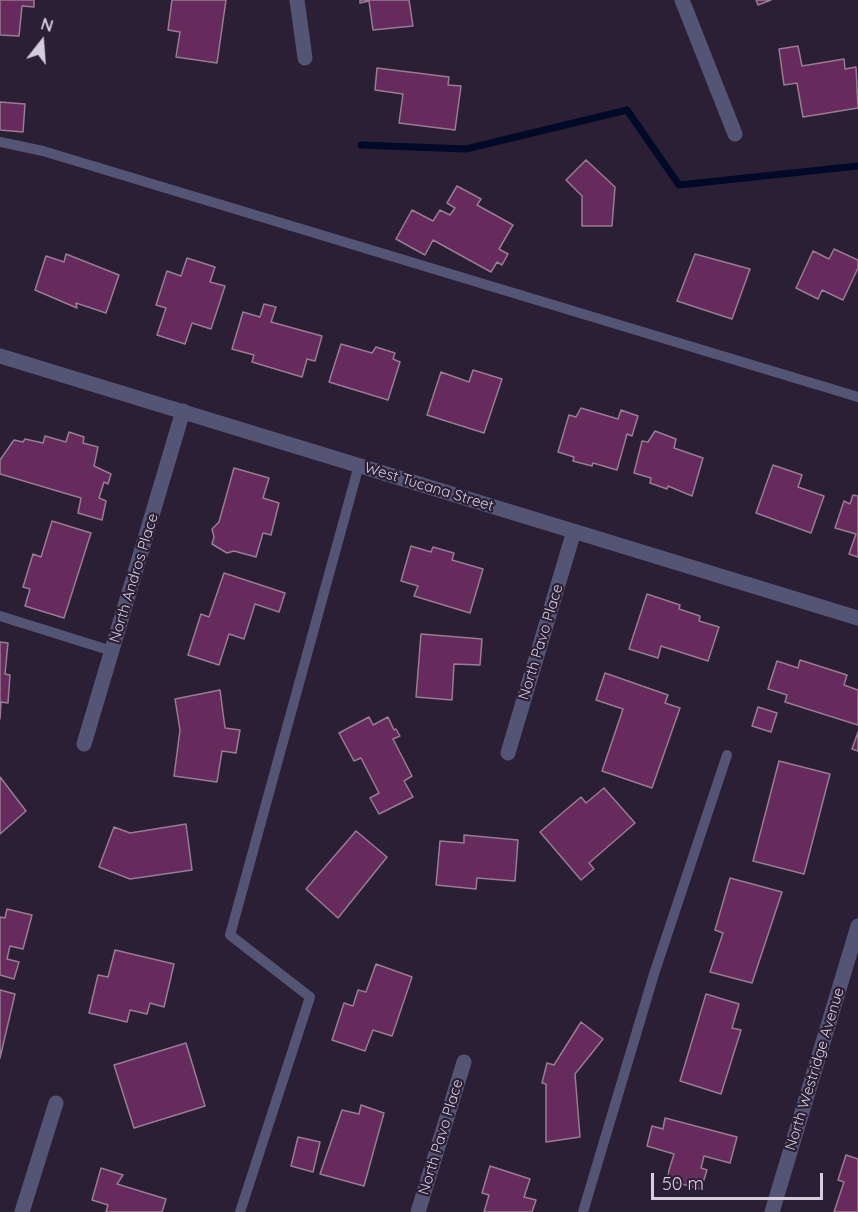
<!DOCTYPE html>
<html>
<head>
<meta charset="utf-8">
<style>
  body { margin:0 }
  #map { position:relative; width:858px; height:1212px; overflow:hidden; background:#2b1f36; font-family:Quicksand,sans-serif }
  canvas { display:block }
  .north { position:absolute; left:12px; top:12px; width:60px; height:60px; -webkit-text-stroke:4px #2b1f36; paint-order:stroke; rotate:17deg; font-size:16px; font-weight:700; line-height:24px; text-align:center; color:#d5cedd }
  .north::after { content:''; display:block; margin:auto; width:21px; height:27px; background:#d5cedd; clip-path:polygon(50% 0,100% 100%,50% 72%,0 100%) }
  .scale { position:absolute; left:651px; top:1173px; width:172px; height:27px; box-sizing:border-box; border:3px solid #d5cedd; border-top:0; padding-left:8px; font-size:18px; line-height:21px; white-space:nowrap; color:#d5cedd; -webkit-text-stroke:4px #2b1f36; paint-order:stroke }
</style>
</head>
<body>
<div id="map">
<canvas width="858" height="1212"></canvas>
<div class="north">N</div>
<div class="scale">50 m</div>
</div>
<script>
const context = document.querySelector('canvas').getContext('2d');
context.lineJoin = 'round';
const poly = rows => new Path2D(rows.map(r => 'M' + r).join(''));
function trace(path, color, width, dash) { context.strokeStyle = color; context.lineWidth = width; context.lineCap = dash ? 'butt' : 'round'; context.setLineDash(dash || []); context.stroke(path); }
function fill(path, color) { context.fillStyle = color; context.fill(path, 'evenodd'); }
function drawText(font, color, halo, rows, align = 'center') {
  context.font = font + ' Quicksand,sans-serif'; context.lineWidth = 4.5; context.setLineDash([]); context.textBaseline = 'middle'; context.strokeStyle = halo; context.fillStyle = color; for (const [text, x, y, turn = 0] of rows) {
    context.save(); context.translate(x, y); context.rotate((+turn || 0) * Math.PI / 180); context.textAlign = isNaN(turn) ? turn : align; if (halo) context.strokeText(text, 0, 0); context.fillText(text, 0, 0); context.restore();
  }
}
const stream = poly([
  [361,145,466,149,627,110,679,185,858,166]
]);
const building = poly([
  [0,0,34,0,34,7,22,6,19,36,0,35,0,0],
  [172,0,226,0,217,63,176,57,180,32,168,30,172,0],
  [360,0,409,0,413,26,373,30,369,1,360,3,360,0],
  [756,0,771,0,758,5,756,0],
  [798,46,802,66,844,59,845,69,856,67,858,108,803,117,797,83,784,85,779,49,798,46],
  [377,68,449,77,448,85,461,86,455,130,399,123,403,94,375,90,377,68],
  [0,102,25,104,23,132,0,130,0,102],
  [586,160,615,187,612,226,582,226,582,196,566,180,586,160],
  [457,186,481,199,477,205,513,225,499,249,508,254,502,265,497,262,491,272,433,240,425,255,396,239,412,210,433,221,440,210,450,215,455,208,447,203,457,186],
  [834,249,858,260,858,268,843,300,822,290,818,299,796,288,813,251,829,259,834,249],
  [66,254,119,275,106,313,76,303,77,308,35,290,46,256,64,262,66,254],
  [695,254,750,269,732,319,677,301,695,254],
  [187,258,215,267,210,282,225,286,211,329,192,323,185,344,157,335,166,308,156,305,167,271,181,276,187,258],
  [264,304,276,307,271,322,322,336,315,361,307,359,302,377,252,362,254,355,232,349,243,312,260,317,264,304],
  [341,344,372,353,376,347,395,353,393,359,400,362,388,400,329,382,341,344],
  [473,370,502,379,484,433,427,415,441,372,469,382,473,370],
  [581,408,618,419,621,410,638,416,632,436,627,434,617,470,593,463,592,466,573,461,574,457,558,452,569,415,576,417,581,408],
  [655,431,676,439,674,448,703,458,692,496,668,486,667,489,650,483,651,478,634,473,642,441,648,442,655,431],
  [69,432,84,437,83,443,98,447,94,466,111,474,108,484,104,482,99,498,106,501,102,520,78,513,81,498,0,474,0,460,14,440,23,442,25,439,43,443,45,436,66,442,69,432],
  [773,465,802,475,798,487,824,496,811,533,756,513,773,465],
  [234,468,269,478,263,498,279,503,271,535,263,533,256,557,234,551,227,553,212,544,214,537,212,529,219,522,234,468],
  [853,495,858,496,858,557,849,554,856,534,835,528,844,501,850,504,853,495],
  [52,521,91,533,64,618,25,606,30,589,23,587,33,554,41,557,52,521],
  [411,546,431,552,433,547,454,553,452,560,483,569,470,613,414,596,418,586,401,581,411,546],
  [224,573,285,593,279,612,255,604,244,639,229,634,219,665,188,655,201,614,209,617,224,573],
  [647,594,680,605,679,609,700,616,699,621,719,627,708,661,661,646,658,658,629,649,647,594],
  [421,634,482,639,480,665,454,664,452,700,416,697,421,634],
  [0,642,8,643,5,674,10,675,8,703,1,702,0,719,0,642],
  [800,660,847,675,844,685,858,690,858,725,785,702,787,695,768,689,777,661,798,668,800,660],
  [605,673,668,695,665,703,680,708,652,788,602,771,623,709,596,700,605,673],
  [220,690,225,728,240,730,236,753,222,751,217,782,174,776,180,730,175,699,220,690],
  [758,707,777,713,771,732,752,726,758,707],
  [369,717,373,725,388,717,394,730,396,729,400,736,393,739,412,776,404,781,413,797,379,814,370,798,379,793,361,758,354,761,339,733,369,717],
  [858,732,858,751,852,749,858,732],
  [779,761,830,774,804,874,753,861,779,761],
  [0,777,26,811,0,834,0,777],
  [604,788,635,823,589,863,594,869,581,880,540,832,581,797,586,803,604,788],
  [186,824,192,870,130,879,99,867,114,827,130,833,186,824],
  [356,831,387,857,338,918,306,889,356,831],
  [464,835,518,840,515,881,477,878,476,889,436,885,440,841,464,843,464,835],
  [730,878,782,892,752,983,710,972,723,933,715,930,730,878],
  [7,909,32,915,23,949,10,946,7,959,19,962,14,979,0,975,0,917,5,918,7,909],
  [115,950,174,964,164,1007,150,1003,147,1014,130,1010,127,1022,89,1013,98,975,108,977,115,950],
  [376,964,412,977,392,1036,373,1030,365,1051,332,1040,344,1003,353,1006,358,990,366,992,376,964],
  [0,990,15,994,0,1058,0,990],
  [706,994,739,1004,732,1028,741,1030,721,1094,680,1081,706,994],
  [581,1022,603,1039,575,1074,580,1137,546,1142,546,1084,542,1083,547,1063,554,1065,581,1022],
  [186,1043,205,1106,134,1128,114,1065,186,1043],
  [361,1105,384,1113,364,1186,320,1174,342,1110,359,1114,361,1105],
  [665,1118,737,1137,730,1163,704,1156,701,1168,707,1170,701,1189,666,1180,674,1154,647,1146,652,1126,663,1129,665,1118],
  [298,1137,320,1142,313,1172,291,1166,298,1137],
  [846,1155,858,1159,858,1212,834,1212,844,1182,838,1180,846,1155],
  [490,1166,530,1179,524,1197,536,1200,532,1212,484,1212,489,1195,482,1193,490,1166],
  [101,1168,123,1175,117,1184,166,1199,162,1212,106,1212,108,1205,92,1200,101,1168]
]);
const service = poly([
  [0,142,43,151,858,397],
  [0,616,112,651],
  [240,1212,310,997,230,935,359,465],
  [583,1212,654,974,727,755]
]);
const minor = poly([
  [297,0,305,58],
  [682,0,735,134],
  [0,356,858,618],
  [84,744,183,411],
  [508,753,574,531],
  [22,1212,56,1103],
  [418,1212,464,1062],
  [772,1212,858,926]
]);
const streetNames = [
  ["West Tucana Street",429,487,17],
  ["North Andros Place",134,578,-73],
  ["North Pavo Place",541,642,-73],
  ["North Westridge Avenue",815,1069,-73],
  ["North Pavo Place",441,1137,-73]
];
trace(stream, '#000926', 7);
fill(building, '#662a5c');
trace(building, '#987c92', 1.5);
trace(service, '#545574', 10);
trace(minor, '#545574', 15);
drawText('15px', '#d5cedd', '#2b1f36', streetNames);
</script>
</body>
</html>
